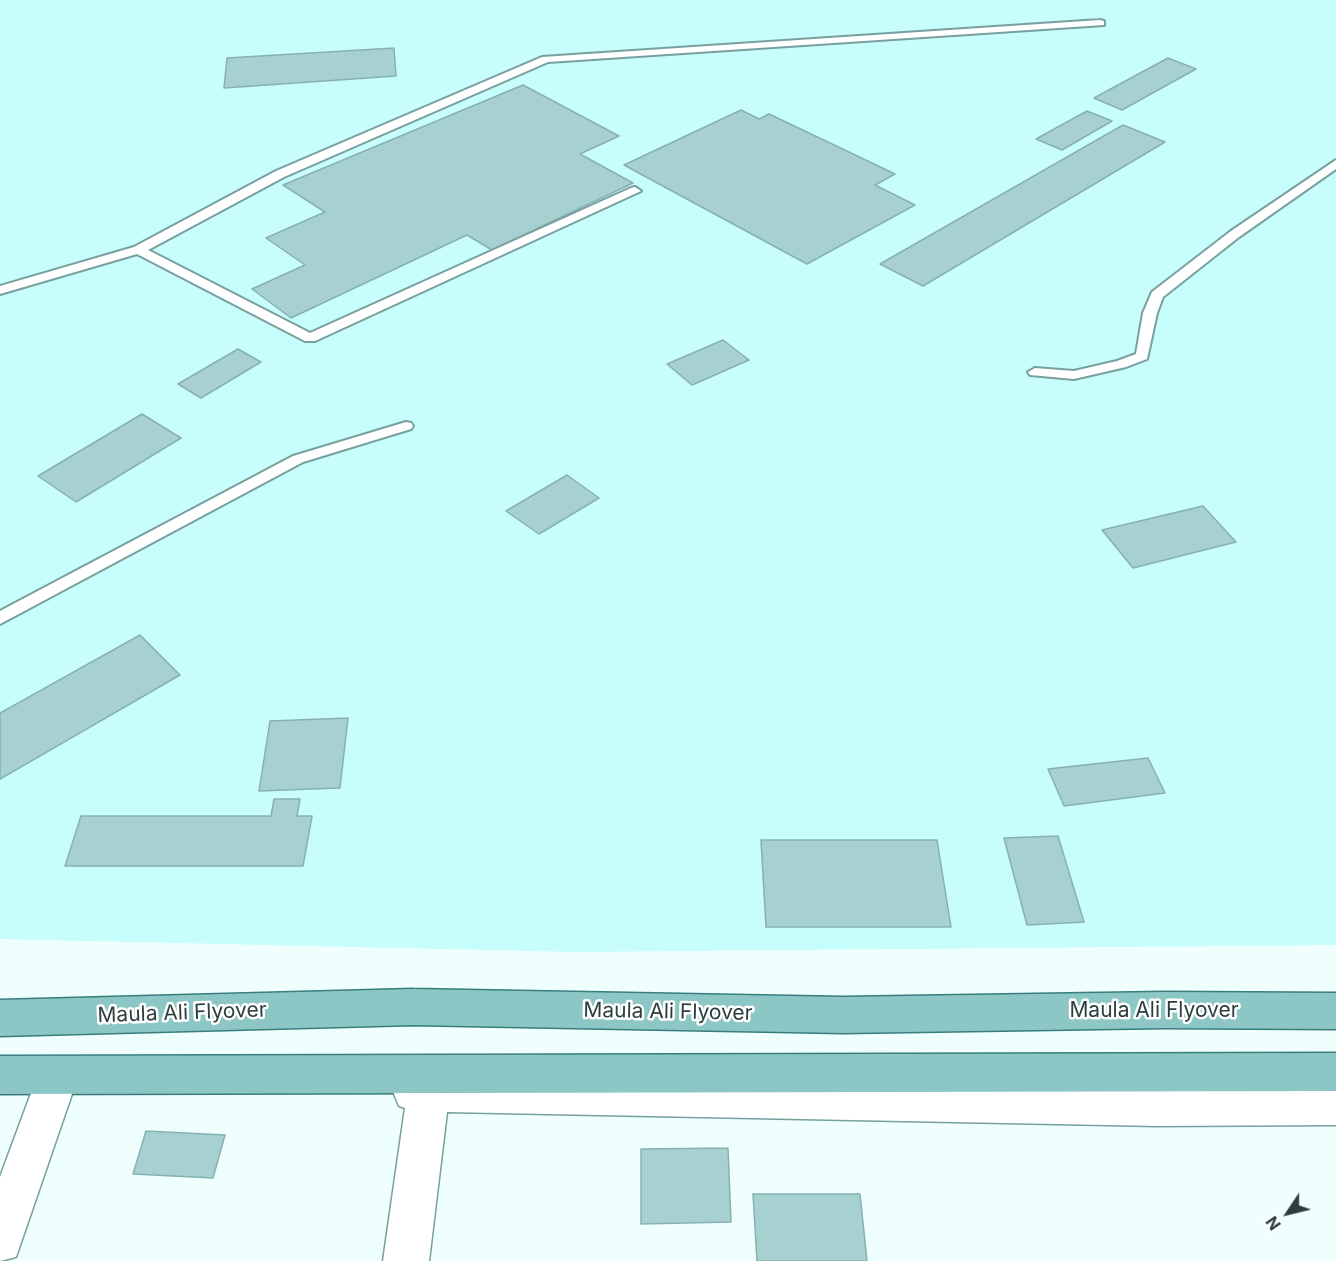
<!DOCTYPE html>
<html>
<head>
<meta charset="utf-8">
<style>
  body { margin:0 }
  #map { position:relative; width:1336px; height:1261px; overflow:hidden; background:#eefffe; font-family:Inter,sans-serif }
  canvas { display:block }
  .north { position:absolute; left:1258px; top:1183px; width:60px; height:60px; -webkit-text-stroke:4px #fff; paint-order:stroke; rotate:235deg; font-size:16px; font-weight:700; line-height:24px; text-align:center; color:#2c3e3d }
  .north::after { content:''; display:block; margin:auto; width:21px; height:27px; background:#2c3e3d; clip-path:polygon(50% 0,100% 100%,50% 72%,0 100%) }
</style>
</head>
<body>
<div id="map">
<canvas width="1336" height="1261"></canvas>
<div class="north">N</div>
</div>
<script>
const context = document.querySelector('canvas').getContext('2d');
context.lineJoin = 'round';
function fill(path, color) { context.fillStyle = color; context.fill(path, 'evenodd'); }
const poly = rows => new Path2D(rows.map(r => 'M' + r).join(''));
function trace(path, color, width, dash) { context.strokeStyle = color; context.lineWidth = width; context.lineCap = dash ? 'butt' : 'round'; context.setLineDash(dash || []); context.stroke(path); }
function drawText(font, color, halo, rows, align = 'center') {
  context.font = font + ' Inter,sans-serif'; context.lineWidth = 5; context.setLineDash([]); context.textBaseline = 'middle'; context.strokeStyle = halo; context.fillStyle = color; for (const [text, x, y, turn = 0] of rows) {
    context.save(); context.translate(x, y); context.rotate((+turn || 0) * Math.PI / 180); context.textAlign = isNaN(turn) ? turn : align; if (halo) context.strokeText(text, 0, 0); context.fillText(text, 0, 0); context.restore();
  }
}
const built = poly([
  [0,0,1336,0,1336,945,576,952,0,939]
]);
const building = poly([
  [394,48,396,76,224,88,227,58,394,48],
  [1168,58,1196,69,1122,110,1094,98,1168,58],
  [523,85,619,136,580,154,633,183,492,250,467,235,291,318,252,289,305,265,266,238,325,212,283,185,523,85],
  [741,110,759,119,769,114,895,174,875,185,915,205,807,264,624,165,741,110],
  [1087,111,1112,121,1062,150,1036,139,1087,111],
  [1123,125,1165,142,923,286,880,264,1123,125],
  [723,340,749,360,692,385,667,364,723,340],
  [238,349,261,362,201,398,178,384,238,349],
  [142,414,181,438,76,502,38,476,142,414],
  [567,475,599,498,539,534,506,511,567,475],
  [1203,506,1236,542,1133,568,1102,530,1203,506],
  [140,635,180,675,0,779,0,713,140,635],
  [348,718,340,788,259,791,270,721,348,718],
  [1148,758,1165,793,1064,806,1048,769,1148,758],
  [274,799,300,799,297,816,312,816,303,866,65,866,81,816,271,816,274,799],
  [1058,836,1084,922,1027,925,1004,838,1058,836],
  [761,840,937,840,951,927,766,927,761,840],
  [146,1131,225,1135,213,1178,133,1174,146,1131],
  [728,1148,731,1222,641,1224,641,1149,728,1148],
  [753,1194,860,1194,867,1261,757,1261,753,1194]
]);
const service = poly([
  [1100,20,1104,21,1104,25,548,62,284,177,148,250,310,333,631,188,635,187,641,191,315,341,305,341,137,254,0,294,0,286,134,247,276,171,542,57,1100,20],
  [1336,160,1336,169,1239,237,1163,297,1157,313,1147,359,1126,367,1074,379,1030,375,1028,372,1035,368,1074,371,1117,361,1136,354,1143,313,1152,292,1231,231,1336,160],
  [406,422,411,423,413,426,411,429,303,462,0,624,0,611,293,456,406,422]
]);
const minor = poly([
  [52,1072,67,1077,73,1091,16,1257,0,1261,0,1177,37,1077,52,1072],
  [414,1073,1157,1086,1336,1085,1336,1125,1157,1126,447,1112,429,1261,383,1261,405,1108,399,1106,393,1092,399,1078,414,1073]
]);
const primary = poly([
  [413,989,843,997,1164,992,1336,993,1336,1029,1164,1028,843,1033,413,1025,0,1036,0,1000,413,989],
  [1336,1053,1336,1091,0,1094,0,1056,1336,1053]
]);
const nearStreetnames = [
  ["Maula Ali Flyover",1154,1011],
  ["Maula Ali Flyover",668,1012,1],
  ["Maula Ali Flyover",182,1013,-2]
];
fill(built, '#c7fdfb');
fill(building, '#a7d1d0');
trace(building, '#87b1b0', 1.5);
trace(service, '#77a09f', 4);
trace(minor, '#77a09f', 3);
trace(primary, '#397e7d', 3);
fill(service, '#fff');
fill(minor, '#fff');
fill(primary, '#8cc7c6');
drawText('21px', '#2c3e3d', '#fff', nearStreetnames);
</script>
</body>
</html>
